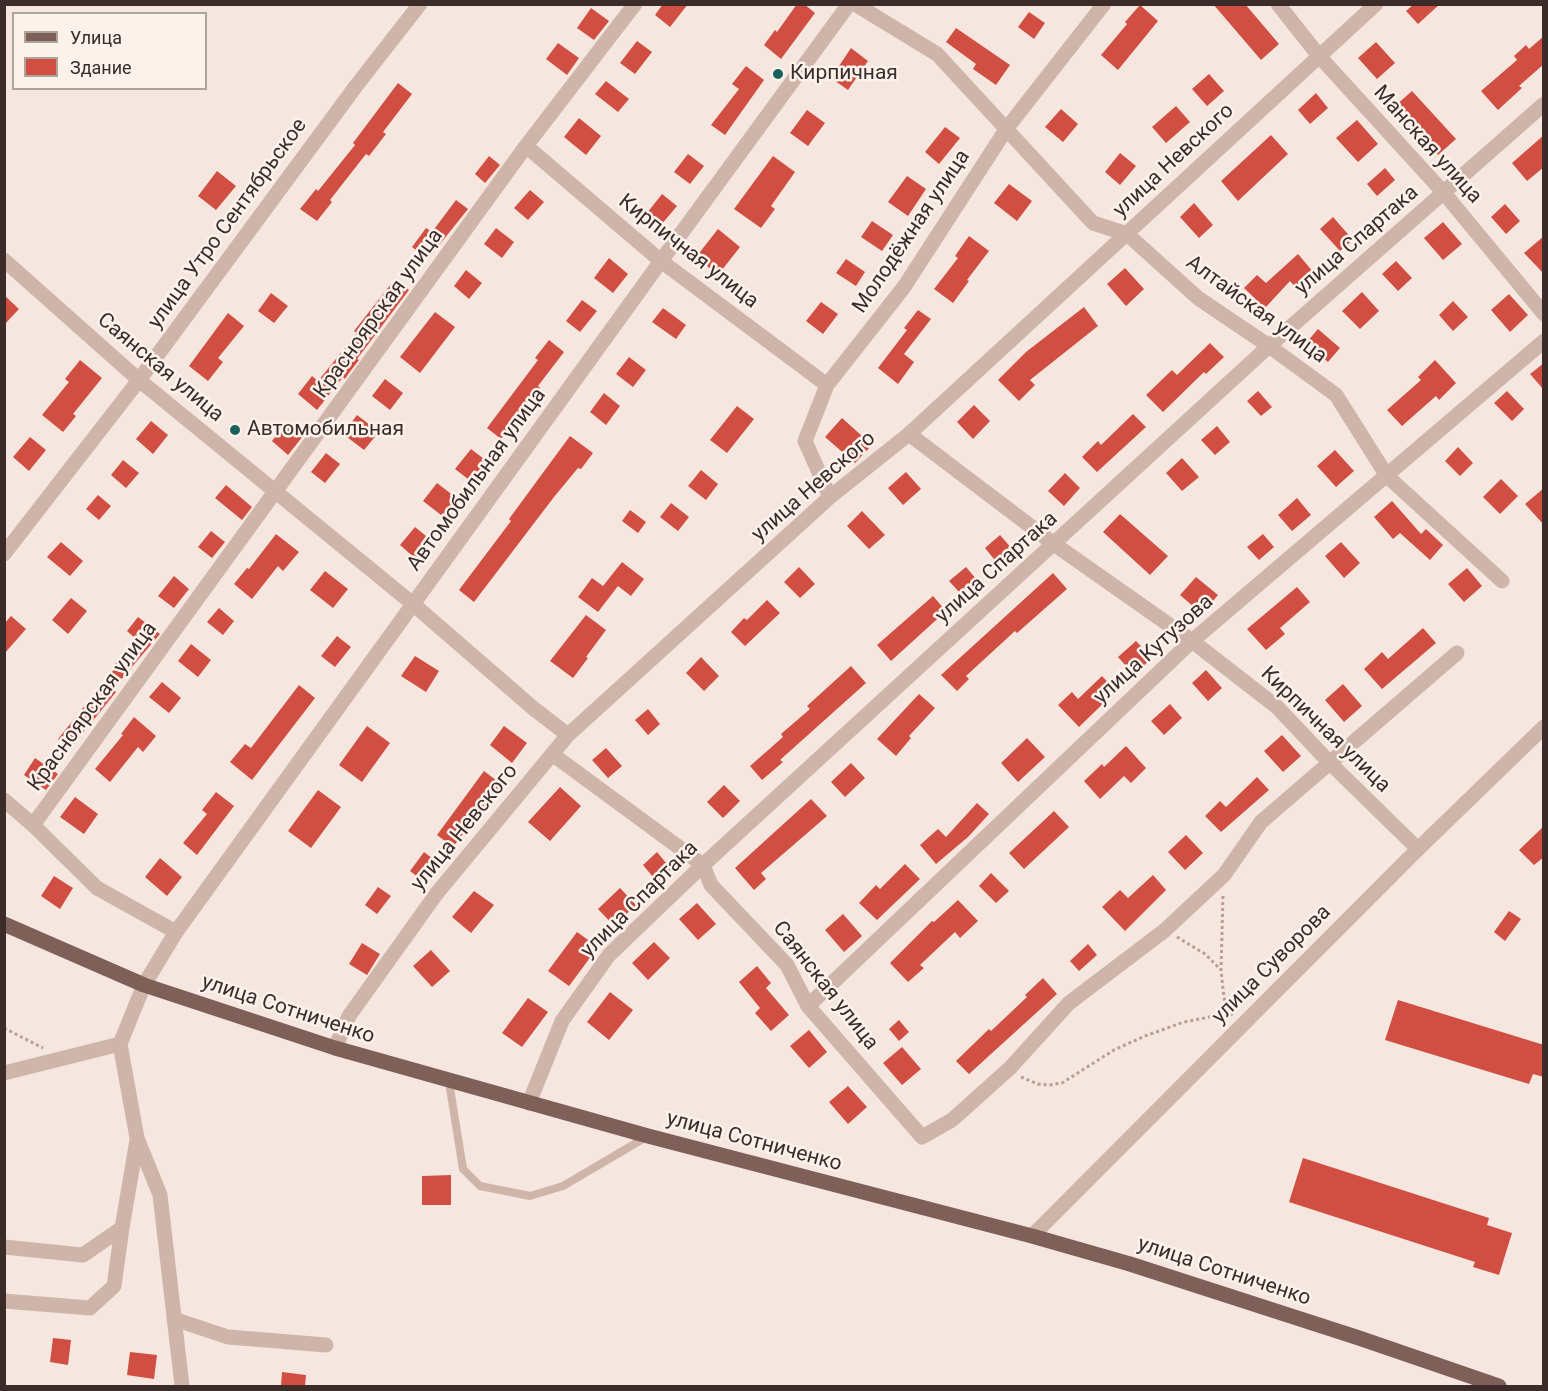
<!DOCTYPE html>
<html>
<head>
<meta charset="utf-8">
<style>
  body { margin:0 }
  #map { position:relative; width:1548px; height:1391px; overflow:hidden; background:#f5e7df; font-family:Roboto,sans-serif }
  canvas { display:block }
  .frame { position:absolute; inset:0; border:6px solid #3b2c29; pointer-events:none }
  .legend { position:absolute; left:12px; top:12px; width:195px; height:78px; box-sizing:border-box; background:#fcf2ec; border:2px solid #afa39e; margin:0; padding:8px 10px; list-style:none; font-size:18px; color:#3b2c29 }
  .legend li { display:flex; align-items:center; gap:12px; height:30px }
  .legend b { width:30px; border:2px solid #afa39e }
</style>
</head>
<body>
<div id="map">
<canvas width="1548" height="1391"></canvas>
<div class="frame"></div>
<ul class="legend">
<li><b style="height:8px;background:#7f6059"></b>Улица</li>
<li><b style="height:16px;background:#d04e42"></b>Здание</li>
</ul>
</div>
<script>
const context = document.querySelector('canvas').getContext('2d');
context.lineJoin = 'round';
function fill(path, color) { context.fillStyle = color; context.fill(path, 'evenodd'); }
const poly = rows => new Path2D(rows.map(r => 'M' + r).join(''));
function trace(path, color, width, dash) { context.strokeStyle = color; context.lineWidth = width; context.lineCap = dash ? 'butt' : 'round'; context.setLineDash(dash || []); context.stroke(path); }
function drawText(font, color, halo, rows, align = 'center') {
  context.font = font + ' Roboto,sans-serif'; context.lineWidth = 5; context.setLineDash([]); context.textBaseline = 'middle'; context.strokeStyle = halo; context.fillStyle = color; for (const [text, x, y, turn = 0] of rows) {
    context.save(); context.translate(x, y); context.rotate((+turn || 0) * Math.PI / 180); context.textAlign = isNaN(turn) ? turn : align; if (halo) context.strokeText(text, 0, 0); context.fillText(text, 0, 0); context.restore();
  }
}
const building = poly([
  [663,4,688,4,670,27,655,15],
  [797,4,804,4,815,13,781,59,764,45,775,30,777,32],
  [1213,4,1245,4,1279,44,1261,60],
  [1414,4,1440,4,1418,24,1406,11],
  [1140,5,1158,21,1118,70,1101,55,1127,24,1125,22],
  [591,8,609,21,594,40,577,28],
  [1029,12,1045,23,1034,39,1018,27],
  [956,28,1010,65,996,85,973,69,976,64,946,42],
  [1544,36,1544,64,1519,86,1522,88,1498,110,1481,91,1517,60,1514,56,1526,45,1529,49],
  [637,41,652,52,635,74,620,63],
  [1376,42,1395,63,1377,79,1358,58],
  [558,43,579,58,567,75,546,59],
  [851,48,868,61,848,90,831,78],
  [746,66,764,80,725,135,711,125,739,89,732,84],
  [1209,74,1224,91,1207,106,1192,89],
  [606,81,629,99,618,112,595,94],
  [398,83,412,94,383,132,386,134,369,156,366,154,330,200,332,202,317,221,300,209,316,189,318,191,355,145,353,143],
  [1412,91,1456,139,1438,155,1395,106],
  [1316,93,1328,108,1310,124,1298,110],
  [1176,106,1190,122,1166,143,1152,127],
  [1061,109,1078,124,1063,142,1045,127],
  [807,110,825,123,808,146,790,133],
  [579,118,601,136,586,155,564,137],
  [1357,120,1378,144,1358,162,1336,138],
  [945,127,960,138,939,164,925,152],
  [1271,135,1288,154,1238,201,1221,181],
  [1544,135,1544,167,1527,181,1512,163],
  [1120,153,1136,166,1120,185,1105,172],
  [688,154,704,166,690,184,674,172],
  [489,156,500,165,485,183,475,174],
  [773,156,795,172,771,206,775,209,761,228,734,209],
  [1385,168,1395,180,1377,196,1367,184],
  [217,171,236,186,216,210,198,196],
  [907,176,926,189,908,216,888,202],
  [1009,184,1032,201,1017,221,994,203],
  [530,190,544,202,528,220,514,208],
  [662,194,677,206,661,225,647,213],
  [456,200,468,209,428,259,412,247,426,228,432,232],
  [1194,203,1213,225,1199,238,1180,217],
  [1505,204,1520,221,1506,234,1491,217],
  [1333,217,1353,240,1340,251,1320,229],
  [872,221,893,235,882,251,861,237],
  [1443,222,1462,244,1443,260,1424,238],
  [496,228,514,242,502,258,484,244],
  [718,229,740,247,718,275,696,257],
  [969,236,989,251,967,280,969,281,953,303,934,289,958,258,955,256],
  [1544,236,1544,274,1524,253],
  [1298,254,1314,273,1297,289,1290,281,1265,308,1244,288,1257,275,1266,283],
  [609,258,628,274,613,293,594,278],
  [846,259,865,272,856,286,836,273],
  [1396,261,1412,278,1398,291,1382,274],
  [1125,268,1144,289,1126,306,1107,284],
  [466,270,482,283,469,299,454,286],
  [395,279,409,290,357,359,359,360,349,373,345,379,343,377,317,410,298,394,312,376,318,381,357,333,354,331],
  [1362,292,1379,311,1360,329,1342,311],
  [271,293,288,306,274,323,258,311],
  [1509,294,1528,315,1510,332,1491,310],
  [4,295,19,309,4,325],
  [582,300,597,311,580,332,566,321],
  [1453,301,1468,317,1453,331,1439,315],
  [821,302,838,314,823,334,806,321],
  [1084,307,1098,326,1030,380,1035,385,1019,401,998,380,1026,352],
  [663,308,686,325,676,339,652,322],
  [918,310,931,319,904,354,914,362,898,384,878,368,907,330,904,328],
  [435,312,455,327,420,373,400,357],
  [228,313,244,326,218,358,223,362,208,381,189,366],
  [1318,329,1340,348,1328,362,1306,343],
  [549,340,564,352,538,386,540,388,501,439,487,428,538,360,535,358],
  [1210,343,1224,357,1206,374,1204,372,1163,412,1146,395,1172,370,1177,375],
  [629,357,646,370,633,387,616,374],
  [80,360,102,378,73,414,76,416,63,432,42,415,69,382,65,379],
  [1435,360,1456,383,1439,400,1436,396,1402,426,1387,410,1421,380,1418,377],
  [1544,363,1544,390,1530,374],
  [385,379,403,393,390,410,372,396],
  [1258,391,1272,407,1261,416,1247,401],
  [1507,391,1524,409,1512,421,1494,403],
  [604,393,620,406,606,425,590,412],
  [974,405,990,421,973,439,957,422],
  [737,406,754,419,727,453,710,440],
  [1133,414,1146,427,1097,472,1082,457,1098,441,1101,445],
  [357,415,379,432,364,450,343,434],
  [842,418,872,445,855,463,825,437],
  [151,421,168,435,153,454,136,439],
  [287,422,303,436,288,455,272,441],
  [1217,426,1230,442,1215,455,1201,440],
  [570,436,593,453,581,469,578,468,554,497,474,602,459,590,511,521,509,519],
  [30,437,46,450,29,471,13,457],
  [1458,447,1473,463,1460,476,1445,461],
  [471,449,488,462,472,482,455,469],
  [1335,450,1354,471,1336,487,1317,466],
  [326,453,340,464,325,483,311,472],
  [1182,458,1199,477,1182,491,1166,473],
  [123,460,139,473,126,488,111,475],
  [701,470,718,484,706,500,688,486],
  [906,472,921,489,903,505,888,488],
  [1065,473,1080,488,1064,506,1048,491],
  [1501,479,1518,496,1500,514,1483,497],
  [437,483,459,500,445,518,423,501],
  [226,485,252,507,242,520,215,498],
  [1544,488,1544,525,1525,504],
  [98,495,111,506,99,520,86,509],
  [1297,498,1311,515,1292,531,1278,515],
  [1392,501,1421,534,1426,529,1443,545,1430,560,1400,533,1393,539,1374,517],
  [671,503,689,517,678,531,660,517],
  [630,510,646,522,638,533,622,521],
  [862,511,885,535,869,549,847,526],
  [1120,514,1168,556,1150,575,1103,532],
  [415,527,431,540,416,559,400,545],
  [211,531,225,542,212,558,198,547],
  [276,534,299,552,283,571,278,566,252,599,234,584,247,568,249,569],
  [1263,534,1274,547,1259,560,1247,547],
  [1000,535,1013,550,998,564,985,548],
  [61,542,83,561,70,576,47,557],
  [1341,542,1360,563,1344,578,1325,556],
  [622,562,644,579,631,596,618,586,598,612,578,597,592,578,603,586],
  [799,567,815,584,800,598,784,582],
  [966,567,977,580,961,594,949,581],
  [1467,568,1482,586,1464,602,1448,584],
  [325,571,348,589,333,608,310,590],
  [1053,573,1067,589,1017,633,1015,631,966,676,969,679,957,691,941,675],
  [174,576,189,589,174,608,158,596],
  [1196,577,1218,595,1202,614,1180,595],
  [1297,587,1310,602,1280,628,1285,634,1266,650,1247,629],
  [933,596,946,611,891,661,877,645],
  [71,598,87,611,68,634,52,620],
  [767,600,780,613,745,646,731,632,744,618,747,620],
  [219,608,234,621,223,635,207,622],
  [586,615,606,630,586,657,588,658,573,678,550,661],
  [11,616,26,629,4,654,4,624],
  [138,617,160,634,113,689,116,692,70,749,58,739,116,667,114,665,135,638,127,631],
  [1423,628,1436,643,1382,689,1364,669,1382,652,1388,659],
  [337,636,351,647,335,667,321,656],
  [1136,641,1152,658,1134,675,1118,657],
  [191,644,211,660,198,677,178,661],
  [415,656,439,671,426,692,401,676],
  [701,657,719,676,704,691,686,673],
  [851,666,866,683,780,760,783,762,762,780,750,766,783,737,781,734,810,709,807,706],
  [1206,670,1222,688,1208,701,1192,683],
  [1102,676,1116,691,1079,727,1058,705,1072,692,1078,699],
  [162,682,181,698,169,713,149,697],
  [1343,684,1362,706,1344,722,1325,700],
  [299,685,315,698,252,780,230,762,245,744,251,748],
  [919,694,935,708,909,736,911,738,896,756,877,739],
  [1170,704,1182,718,1164,735,1151,721],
  [648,709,660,724,648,735,635,720],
  [134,717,156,736,143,752,138,747,110,782,95,769,123,735,121,734],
  [367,726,390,743,362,782,339,765],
  [504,726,527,743,512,763,490,745],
  [1282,735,1301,756,1283,772,1264,751],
  [1027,738,1045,757,1018,782,1001,763],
  [1126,746,1146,768,1131,783,1124,776,1100,799,1084,781,1102,764,1104,767],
  [606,748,622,766,608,778,592,760],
  [35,758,58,774,46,790,24,775],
  [851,763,865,778,845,797,831,782],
  [484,771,501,784,453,847,437,835],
  [1257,777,1269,790,1221,832,1205,816,1220,801,1226,807],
  [724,785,740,801,723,818,707,802],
  [560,787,581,806,550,841,528,822],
  [318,790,341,807,311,848,288,831],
  [216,792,234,806,197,855,183,843,207,814,202,810],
  [75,797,98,814,84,834,60,817],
  [811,799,827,816,761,873,766,879,754,890,735,868],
  [977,803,989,814,968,837,936,864,920,845,938,829,946,837],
  [1054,811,1069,827,1024,869,1009,853],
  [1544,826,1544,857,1534,865,1519,850],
  [1186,835,1203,853,1185,870,1168,852],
  [424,852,441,865,427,884,410,871],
  [657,852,672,870,658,883,643,865],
  [160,858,182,877,167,896,145,877],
  [905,864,920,879,877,920,859,903,876,885,880,889],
  [991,873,1009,891,996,903,979,886],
  [1153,875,1166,890,1125,931,1102,907,1120,890,1128,898],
  [54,876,73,888,60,909,41,896],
  [378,887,391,896,377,914,365,905],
  [620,888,636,905,614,926,598,909],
  [474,891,494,905,471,933,452,917],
  [958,900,978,921,960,938,955,932,920,965,924,968,908,982,890,963,932,921,934,922],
  [697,903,716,924,698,940,679,919],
  [1509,911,1521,919,1505,941,1494,932],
  [843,914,862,936,844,952,825,930],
  [577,932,598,947,569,986,548,971],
  [654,942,670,958,648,980,632,963],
  [362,943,380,954,367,975,349,964],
  [1088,944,1097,955,1079,971,1070,961],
  [431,950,450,971,432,987,413,966],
  [757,966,771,983,766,988,789,1015,771,1031,755,1013,760,1008,739,982],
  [1043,978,1057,994,969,1074,956,1061,989,1029,991,1031,1027,997,1025,995],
  [610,992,633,1010,609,1040,587,1022],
  [528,998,548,1012,522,1047,502,1033],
  [1398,1000,1544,1045,1544,1077,1533,1074,1529,1084,1385,1040],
  [899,1020,909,1032,899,1041,889,1029],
  [809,1030,827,1052,809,1068,790,1046],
  [902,1047,921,1069,902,1085,883,1063],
  [848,1086,867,1107,848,1124,829,1102],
  [1303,1158,1489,1218,1487,1225,1512,1233,1499,1275,1473,1267,1475,1262,1289,1202],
  [451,1175,451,1205,422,1205,422,1176],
  [53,1338,71,1340,68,1365,50,1362],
  [130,1352,157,1355,154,1379,127,1375],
  [282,1372,306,1375,305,1386,281,1386]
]);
const path = poly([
  [1223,896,1221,970,1224,998,1230,1013],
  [1177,937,1205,954,1221,970],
  [4,1028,43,1048],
  [1021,1077,1038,1084,1049,1085,1062,1083,1114,1050,1145,1036,1184,1022,1230,1013,1233,1015]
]);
const service = poly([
  [449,1082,463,1169,480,1186,530,1196,563,1186,648,1136]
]);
const minor = poly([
  [855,4,937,54,1093,223,1127,234,1198,298,1269,346,1336,395,1387,476,1502,581],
  [1278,4,1319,56,1444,193,1544,314],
  [526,146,661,261,827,385],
  [4,260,139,380,413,604,533,708,568,735],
  [909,434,1054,544,1192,641,1277,707,1330,763,1418,849],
  [830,497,805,441,827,385,904,287,1007,128,1104,4],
  [4,554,139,380,356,86,420,4],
  [552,754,703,865,711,885,787,965,808,1006,922,1137,952,1120,1010,1068,1069,1003,1164,931,1224,875,1261,822,1457,653],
  [4,800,33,825,97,888,176,932],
  [33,825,526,146,635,4],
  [808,1006,1192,641,1544,341],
  [120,1044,137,1138,160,1195,182,1386],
  [335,1048,349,1016,437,893,568,735,830,497,909,434,1376,4],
  [4,1073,120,1044,144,985],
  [529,1103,562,1021,609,955,703,865,1269,346,1544,104],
  [4,1247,83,1255,122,1228,137,1140],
  [4,1301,90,1308,114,1286,122,1228],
  [174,1319,228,1337,326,1345]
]);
const tertiary = poly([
  [144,985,176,932,661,261,849,4],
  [1032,1236,1418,849,1544,727]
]);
const primary = poly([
  [4,924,144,985,335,1048,648,1136,1032,1236,1130,1264,1359,1338,1499,1386]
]);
const markers = [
  [778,74,6,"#1a615b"],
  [235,430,6,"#1a615b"]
];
const poiNames = [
  ["Кирпичная",790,74],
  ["Автомобильная",247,430]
];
const streetNames = [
  ["Манская улица",1427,145,48],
  ["улица Невского",1174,161,-43],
  ["улица Утро Сентябрьское",228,224,-54],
  ["Молодёжная улица",912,232,-56],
  ["улица Спартака",1357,241,-41],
  ["Кирпичная улица",688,252,38],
  ["Алтайская улица",1256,310,36],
  ["Красноярская улица",379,314,-54],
  ["Саянская улица",160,368,40],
  ["Автомобильная улица",477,480,-54],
  ["улица Невского",814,487,-41],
  ["улица Спартака",997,568,-42],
  ["улица Кутузова",1154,650,-42],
  ["Красноярская улица",93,707,-54],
  ["Кирпичная улица",1325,730,44],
  ["улица Невского",465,828,-51],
  ["улица Спартака",640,900,-45],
  ["улица Суворова",1272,965,-45],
  ["Саянская улица",825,986,52],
  ["улица Сотниченко",288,1010,18],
  ["улица Сотниченко",754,1142,15],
  ["улица Сотниченко",1224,1272,18]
];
fill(building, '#d04e42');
trace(path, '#bb9e93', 3, [3, 3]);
trace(service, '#cfb5a9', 8);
trace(minor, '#cfb5a9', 15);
trace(tertiary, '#cfb5a9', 15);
trace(primary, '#7f6059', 15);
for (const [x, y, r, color] of markers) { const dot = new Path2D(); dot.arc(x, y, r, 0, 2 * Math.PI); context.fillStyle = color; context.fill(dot); trace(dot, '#fcf2ec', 2); }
drawText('21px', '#3b2c29', '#fcf2ec', poiNames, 'left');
drawText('21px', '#3b2c29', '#fcf2ec', streetNames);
</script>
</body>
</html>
